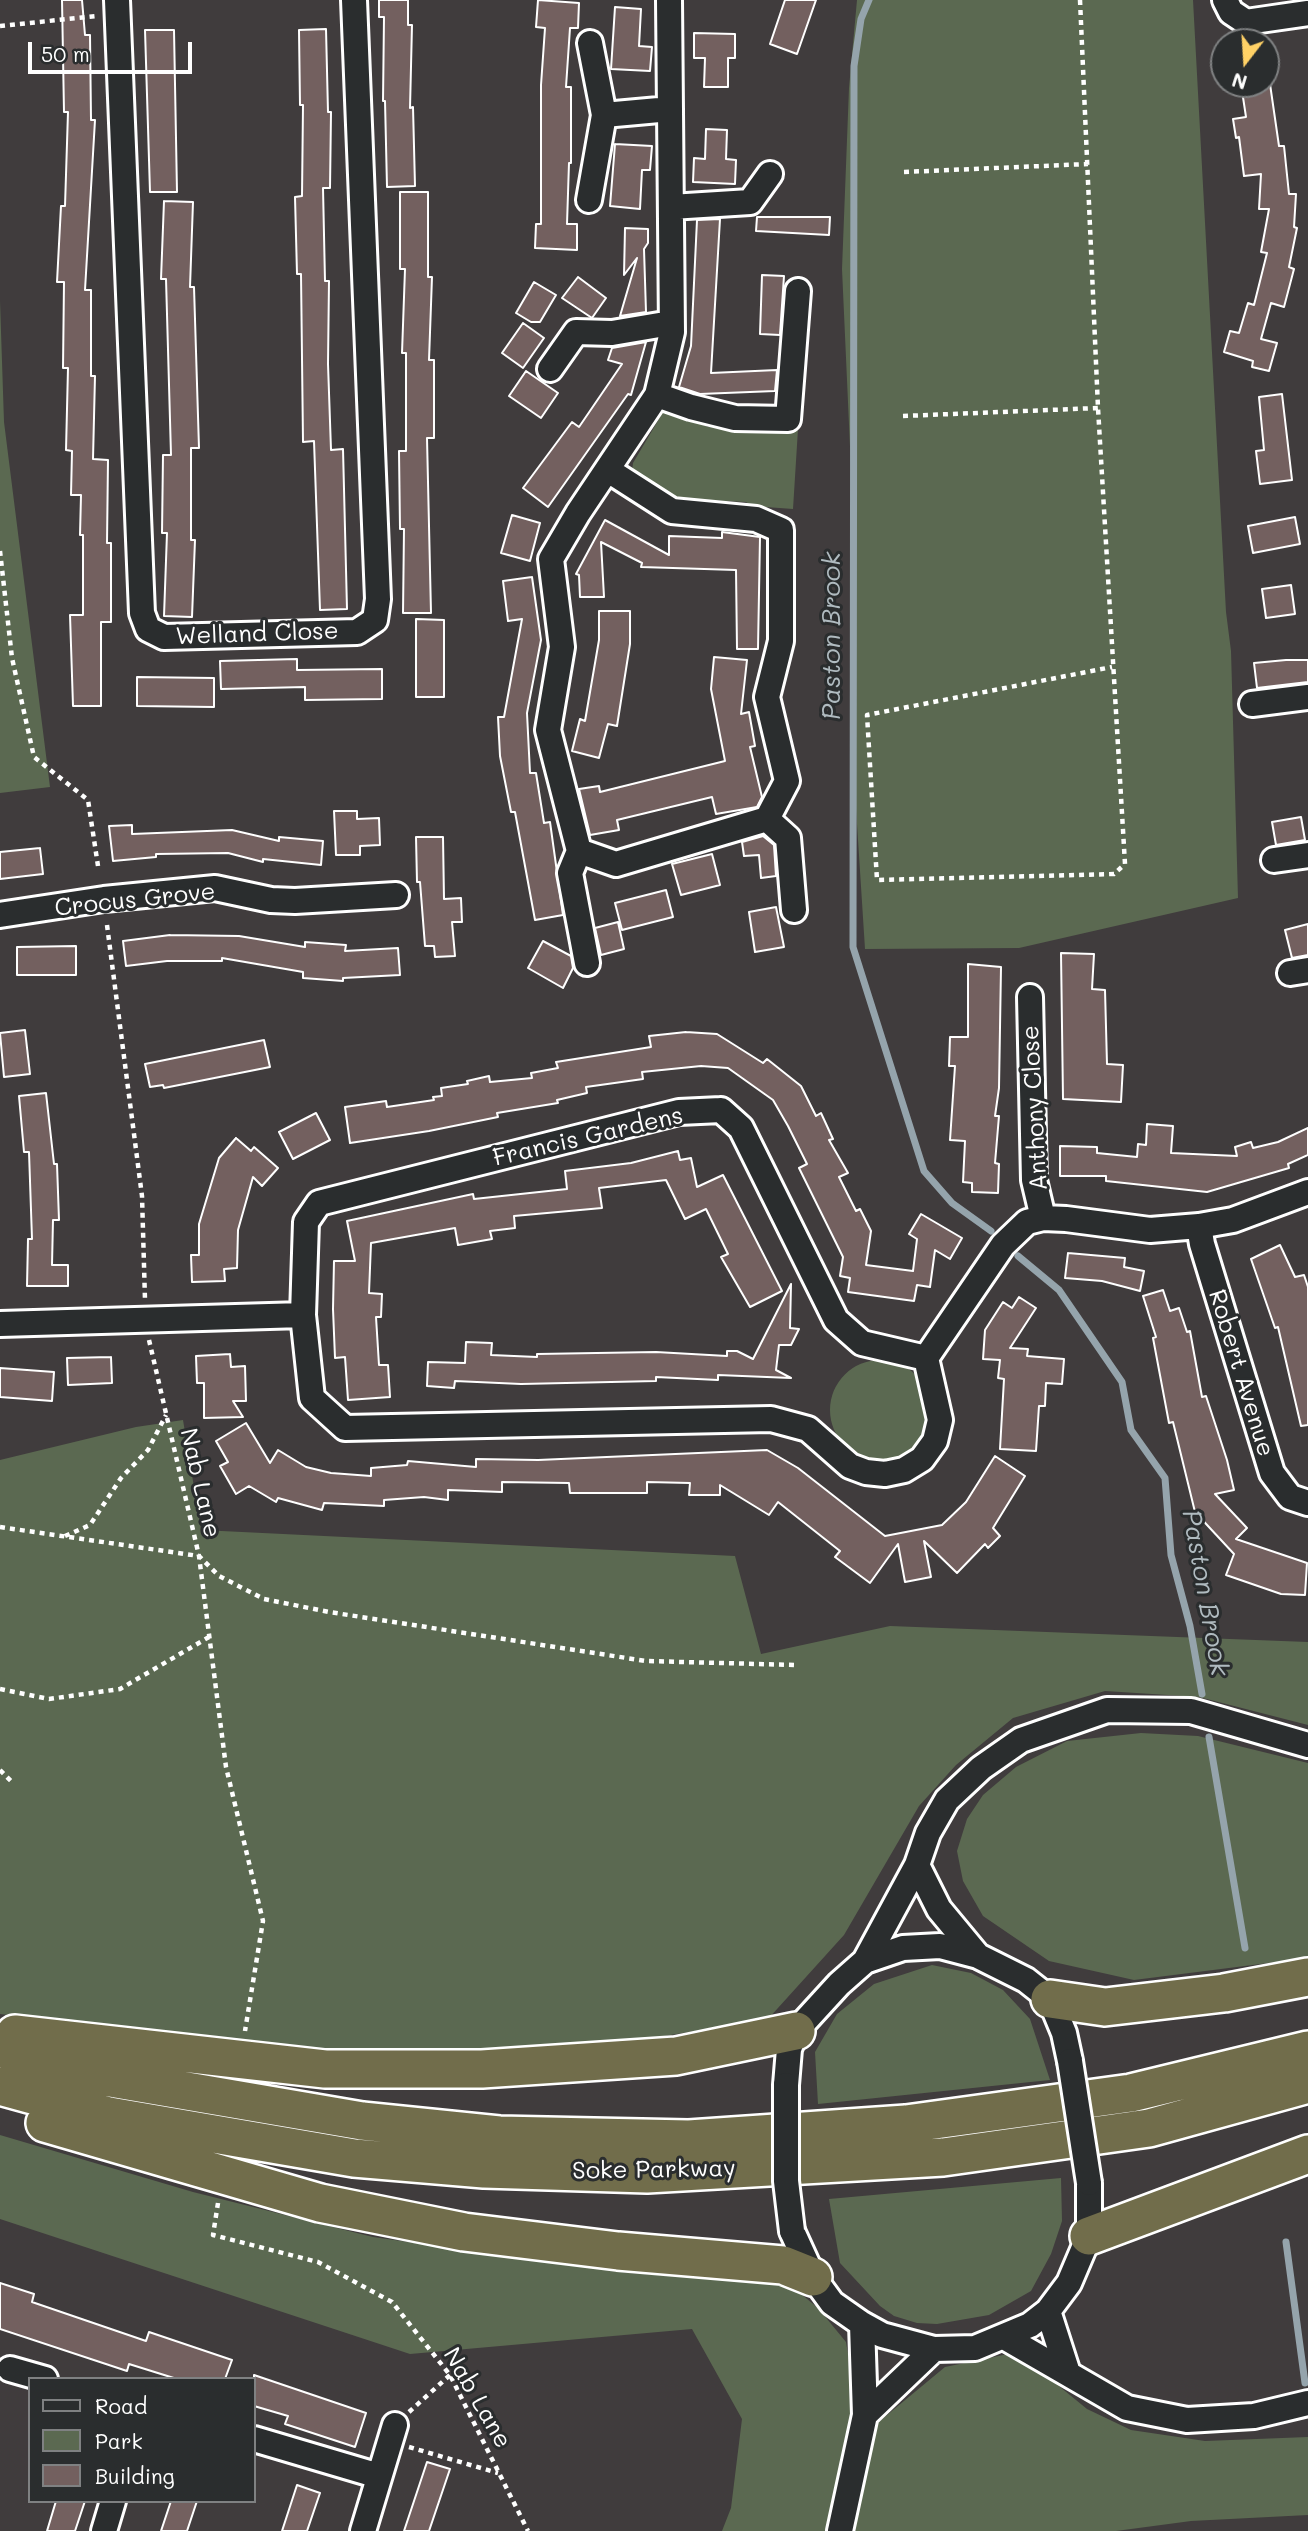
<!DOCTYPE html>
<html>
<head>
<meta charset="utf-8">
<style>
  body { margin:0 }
  #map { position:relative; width:1308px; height:2531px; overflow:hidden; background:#403c3d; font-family:Mali,sans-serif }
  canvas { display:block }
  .legend { position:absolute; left:28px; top:2377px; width:228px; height:126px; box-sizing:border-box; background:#2a2d2e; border:2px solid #7f8182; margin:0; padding:9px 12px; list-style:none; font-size:21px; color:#fff }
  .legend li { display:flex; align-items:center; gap:14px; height:35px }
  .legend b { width:35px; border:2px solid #7f8182 }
  .north { position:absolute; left:1210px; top:28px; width:70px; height:70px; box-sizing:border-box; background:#2a2d2e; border:2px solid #7f8182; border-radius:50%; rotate:197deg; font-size:19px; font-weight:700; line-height:28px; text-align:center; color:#fff }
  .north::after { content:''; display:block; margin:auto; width:24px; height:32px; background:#ffd166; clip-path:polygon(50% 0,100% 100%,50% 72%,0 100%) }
  .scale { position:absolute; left:28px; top:42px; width:164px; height:32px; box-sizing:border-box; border:4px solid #fff; border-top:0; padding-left:9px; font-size:21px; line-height:24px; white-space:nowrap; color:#fff; -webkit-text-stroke:5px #2a2d2e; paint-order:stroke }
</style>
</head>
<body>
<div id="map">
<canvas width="1308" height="2531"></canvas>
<ul class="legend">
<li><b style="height:9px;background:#2a2d2e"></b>Road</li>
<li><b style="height:19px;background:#5b6951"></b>Park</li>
<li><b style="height:19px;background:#73605f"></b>Building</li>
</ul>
<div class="north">N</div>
<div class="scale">50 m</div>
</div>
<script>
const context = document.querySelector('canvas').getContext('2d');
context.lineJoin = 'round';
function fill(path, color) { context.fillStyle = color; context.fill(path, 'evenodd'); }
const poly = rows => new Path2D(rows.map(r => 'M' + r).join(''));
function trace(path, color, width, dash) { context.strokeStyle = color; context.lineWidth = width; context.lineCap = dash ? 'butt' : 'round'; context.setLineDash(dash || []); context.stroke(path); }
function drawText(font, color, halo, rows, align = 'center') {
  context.font = font + ' Mali,sans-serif'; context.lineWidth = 6; context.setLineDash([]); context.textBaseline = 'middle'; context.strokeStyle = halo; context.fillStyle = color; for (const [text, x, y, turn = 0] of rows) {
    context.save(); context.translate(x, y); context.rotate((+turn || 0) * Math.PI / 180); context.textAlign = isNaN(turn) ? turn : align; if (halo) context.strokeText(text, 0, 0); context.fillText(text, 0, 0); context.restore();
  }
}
const green = poly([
  [857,0,1193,0,1226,612,1231,651,1238,898,1019,948,865,949,852,746,851,469,842,269,849,88],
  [0,301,4,422,50,787,0,793],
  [666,407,708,427,742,427,749,431,798,429,793,509,752,506,746,502,705,500,699,508,673,505,632,472,633,463],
  '830 1410a50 50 0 1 1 100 0a50 50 0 1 1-100 0Z',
  [183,1420,201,1530,735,1556,761,1654,890,1626,1308,1642,1308,1725,1199,1697,1105,1691,1013,1718,956,1765,919,1806,844,1935,768,2019,640,2040,439,2056,255,2044,0,2014,0,1460,136,1427],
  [1141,1733,1198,1736,1308,1763,1308,1958,1134,1980,1049,1961,983,1916,963,1881,957,1851,967,1819,983,1795,1016,1767,1067,1741],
  [932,1965,971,1973,1003,1990,1030,2019,1050,2080,818,2104,815,2052,837,2014,874,1984],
  [0,2135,193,2192,373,2237,629,2273,789,2284,818,2308,846,2342,851,2371,851,2418,825,2531,722,2531,731,2508,742,2419,692,2329,410,2354,0,2219],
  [1061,2178,1062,2221,1051,2254,1031,2291,989,2315,937,2324,917,2323,894,2316,880,2306,840,2263,829,2199],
  [1008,2354,1054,2382,1087,2409,1131,2430,1205,2441,1308,2437,1308,2515,1191,2521,1116,2531,854,2531,875,2425,945,2367]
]);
const stream = poly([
  [869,0,861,19,854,66,853,947,924,1171,952,1203,991,1231],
  [1018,1256,1059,1290,1122,1382,1131,1430,1165,1478,1171,1555,1190,1626,1202,1694],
  [1209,1737,1245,1948],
  [1286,2242,1305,2383]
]);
const building = poly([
  [62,0,82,0,85,35,90,35,91,120,95,120,85,290,91,290,91,376,95,376,93,459,108,460,107,543,111,543,111,622,101,622,101,706,73,706,70,615,83,615,83,535,80,535,81,495,71,495,72,451,66,450,68,368,63,368,64,282,57,282,61,206,65,206,68,112,64,112,62,0],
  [379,0,408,0,408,25,412,25,410,108,413,107,415,186,387,187,385,101,383,101,384,17,379,17,379,0],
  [538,0,579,3,578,28,570,28,566,87,571,87,571,163,569,163,567,224,577,224,577,250,535,248,536,224,541,224,541,85,545,28,536,27,538,0],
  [785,0,816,0,797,54,770,44,785,0],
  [615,7,641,9,639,46,652,47,650,71,611,69,615,7],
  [326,29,328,112,331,112,330,188,323,188,325,281,329,281,328,364,331,450,343,449,347,609,320,610,314,441,303,442,301,274,297,274,295,197,302,196,303,105,300,105,299,30,326,29],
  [145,30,174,30,177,192,150,192,145,30],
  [694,33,735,34,735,58,728,58,728,87,704,87,705,58,694,58,694,33],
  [1241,84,1270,84,1279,146,1284,146,1289,194,1296,194,1294,227,1297,228,1289,267,1294,269,1284,307,1271,303,1261,339,1277,343,1269,371,1252,367,1253,361,1224,352,1230,331,1239,333,1248,303,1254,305,1267,253,1261,252,1269,209,1259,209,1261,174,1244,176,1239,137,1236,138,1233,119,1246,117,1241,84],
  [706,129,727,130,726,159,736,160,735,184,693,182,694,158,705,159,706,129],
  [615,144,652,146,650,170,642,170,640,209,610,206,615,144],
  [400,192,428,192,428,277,432,277,429,360,434,360,434,438,427,438,431,613,403,613,404,529,400,529,399,451,406,451,406,353,402,353,405,269,400,269,400,192],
  [164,201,193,202,190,287,194,287,199,448,191,448,191,540,195,540,192,617,164,616,167,533,162,533,163,455,171,455,166,279,161,279,164,201],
  [757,217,830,217,829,235,756,231,757,217],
  [720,219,711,373,777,370,775,391,700,394,679,387,691,346,697,220,720,219],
  [625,228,648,229,648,243,644,249,646,312,620,316,637,258,624,275,625,228],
  [762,275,784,276,780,335,760,334,762,275],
  [578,277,606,298,592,318,562,298,578,277],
  [534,282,556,295,540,322,531,322,516,313,534,282],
  [523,323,544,338,523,368,502,353,523,323],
  [646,342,631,395,628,394,548,507,523,488,572,422,579,427,622,364,608,360,612,348,646,342],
  [526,371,558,393,541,418,509,396,526,371],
  [1282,394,1292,480,1260,484,1256,451,1264,450,1259,397,1282,394],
  [512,515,540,523,530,561,501,553,512,515],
  [1295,517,1300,544,1253,553,1248,526,1295,517],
  [605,520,669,555,669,536,722,538,722,532,760,537,758,649,737,649,736,570,641,567,642,563,601,542,604,597,580,597,579,575,576,574,605,520],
  [532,577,541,640,527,713,530,773,536,773,544,823,550,822,563,915,535,920,515,812,511,812,500,756,498,717,504,717,522,619,508,621,503,581,532,577],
  [1291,585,1295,614,1266,618,1262,589,1291,585],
  [599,611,630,611,630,644,617,726,608,724,599,758,572,751,580,719,585,721,599,640,599,611],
  [416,619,444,620,444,697,416,697,416,619],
  [714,657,747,660,741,714,749,712,755,746,750,747,762,797,757,807,716,814,712,797,617,820,619,830,590,835,579,789,599,786,600,792,725,761,711,689,714,657],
  [297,659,297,670,382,669,382,699,305,700,305,687,221,689,220,661,297,659],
  [1286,660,1308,660,1308,682,1257,688,1254,663,1286,660],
  [137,677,214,678,214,707,137,706,137,677],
  [334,811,357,811,357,819,379,818,380,845,360,846,360,855,336,855,334,811],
  [1301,817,1305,840,1276,845,1272,822,1301,817],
  [132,825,132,834,232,830,279,841,279,837,323,841,321,865,263,859,263,862,228,853,156,854,156,857,113,861,109,826,132,825],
  [763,836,774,845,776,876,761,878,759,855,744,856,742,842,763,836],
  [416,837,443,837,444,899,461,898,462,922,452,922,455,956,435,957,434,946,425,946,420,882,417,882,416,837],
  [40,848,43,874,0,879,0,852,40,848],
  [712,854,720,885,681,895,672,864,712,854],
  [666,890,673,917,622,930,615,903,666,890],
  [776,907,784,947,755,952,749,912,776,907],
  [618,922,624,949,601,955,595,928,618,922],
  [1308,924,1308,955,1292,958,1285,930,1308,924],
  [170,935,239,936,305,947,305,942,346,945,345,951,398,948,400,975,343,978,343,981,303,978,303,972,222,958,222,961,167,961,126,966,123,941,170,935],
  [543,941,571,956,573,968,563,988,528,968,543,941],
  [76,946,76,975,17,975,17,947,76,946],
  [1061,953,1094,954,1092,989,1105,990,1107,1064,1123,1065,1121,1102,1063,1099,1061,953],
  [968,964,1001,967,999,1088,995,1116,999,1116,995,1163,999,1164,998,1193,972,1192,972,1183,963,1182,965,1141,950,1140,955,1066,949,1066,950,1037,968,1037,968,964],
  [25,1030,30,1074,4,1077,0,1033,25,1030],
  [686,1032,717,1034,763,1063,767,1059,801,1086,816,1116,821,1113,833,1139,829,1140,848,1173,839,1177,856,1211,860,1209,871,1231,866,1265,913,1271,917,1239,909,1234,921,1214,962,1238,950,1259,935,1250,930,1287,917,1285,914,1301,848,1292,850,1278,840,1276,843,1257,799,1168,807,1164,788,1126,773,1100,728,1068,701,1066,642,1072,643,1079,586,1087,587,1093,557,1100,558,1103,497,1113,498,1117,429,1131,350,1143,345,1107,386,1101,387,1107,434,1100,433,1097,442,1096,441,1088,468,1084,467,1081,489,1076,490,1082,532,1078,531,1073,558,1068,556,1062,651,1047,649,1036,686,1032],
  [264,1040,270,1067,164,1088,163,1085,150,1087,145,1064,264,1040],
  [46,1093,54,1164,57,1164,59,1220,53,1220,52,1265,68,1265,68,1286,27,1286,28,1239,32,1239,29,1152,24,1152,19,1096,46,1093],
  [316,1113,330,1140,293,1159,279,1132,316,1113],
  [1147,1124,1173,1126,1171,1153,1237,1156,1235,1147,1251,1142,1253,1148,1278,1142,1308,1128,1308,1155,1288,1164,1289,1168,1207,1192,1106,1181,1106,1176,1060,1176,1060,1146,1097,1147,1097,1153,1137,1157,1138,1144,1146,1145,1147,1124],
  [236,1138,251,1151,254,1147,278,1168,262,1186,253,1177,238,1230,237,1268,224,1269,225,1281,192,1282,191,1255,199,1255,199,1224,219,1158,236,1138],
  [678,1151,680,1160,691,1158,697,1187,723,1175,782,1291,750,1307,721,1257,728,1254,706,1209,685,1219,666,1180,599,1188,602,1208,514,1216,515,1228,490,1231,492,1239,458,1245,455,1228,371,1243,369,1293,382,1294,381,1317,376,1317,379,1365,388,1365,390,1397,348,1400,345,1357,335,1358,333,1309,334,1261,355,1261,347,1221,473,1194,474,1199,567,1189,565,1171,631,1163,678,1151],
  [1280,1245,1295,1277,1304,1275,1308,1287,1308,1425,1301,1426,1278,1327,1275,1328,1251,1259,1280,1245],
  [1068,1253,1125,1258,1124,1267,1144,1271,1140,1291,1102,1281,1065,1278,1068,1253],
  [791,1284,790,1328,799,1329,791,1345,779,1345,776,1370,791,1378,718,1375,718,1380,656,1377,656,1381,521,1384,455,1381,454,1388,427,1386,428,1362,465,1363,466,1342,492,1343,491,1355,537,1357,537,1354,656,1352,727,1356,727,1351,737,1351,753,1359,791,1284],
  [1163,1290,1170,1311,1179,1308,1187,1332,1190,1331,1202,1397,1206,1396,1227,1460,1234,1490,1215,1494,1247,1528,1236,1539,1307,1563,1305,1595,1281,1594,1226,1575,1234,1554,1195,1512,1173,1422,1169,1423,1153,1338,1156,1337,1143,1296,1163,1290],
  [1019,1297,1036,1308,1010,1348,1028,1349,1027,1356,1064,1359,1062,1384,1046,1383,1045,1406,1039,1406,1036,1451,1000,1449,1004,1379,998,1378,1000,1360,983,1359,985,1330,1003,1302,1012,1308,1019,1297],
  [230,1354,231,1367,245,1366,246,1401,233,1401,243,1417,204,1418,204,1383,197,1383,196,1356,230,1354],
  [111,1357,112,1383,68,1385,67,1358,111,1357],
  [0,1368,54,1372,52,1401,0,1397,0,1368],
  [246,1423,270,1463,278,1450,306,1467,331,1473,371,1476,371,1468,407,1465,408,1461,476,1467,476,1459,538,1460,767,1450,798,1468,885,1536,942,1525,966,1502,995,1456,1025,1476,993,1528,1000,1536,988,1548,985,1544,957,1573,924,1541,931,1577,905,1582,898,1544,870,1583,835,1557,840,1551,778,1502,769,1515,720,1485,720,1495,689,1495,690,1483,647,1482,647,1493,570,1493,569,1483,502,1482,502,1492,448,1490,448,1500,424,1497,384,1500,384,1506,324,1503,322,1510,278,1498,276,1502,249,1486,236,1494,220,1466,228,1462,216,1441,246,1423],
  [0,2283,34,2294,32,2302,146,2341,149,2332,232,2360,225,2379,177,2379,129,2364,127,2371,0,2329,0,2283],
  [254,2375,366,2413,355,2447,285,2424,288,2416,254,2406,254,2375],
  [427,2462,450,2469,429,2531,404,2531,427,2462],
  [297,2485,320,2493,307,2531,282,2531,297,2485],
  [56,2501,85,2501,75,2531,47,2531,56,2501],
  [171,2501,197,2501,187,2531,161,2531,171,2501]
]);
const path = poly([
  [1080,0,1098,408,1125,864,1114,874,877,880,867,715,1112,667],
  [0,26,97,16],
  [904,172,1088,164],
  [903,416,1098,408],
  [0,551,12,658,34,757,88,800,98,866],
  [107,925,142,1196,145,1300],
  [149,1340,199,1556,226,1767,263,1921,245,2031],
  [0,1527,199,1556,219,1576,264,1599,329,1612,646,1661,796,1665],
  [65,1536,90,1525,121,1478,148,1450,166,1415],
  [0,1689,49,1699,120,1689,209,1637],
  [0,1770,14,1784],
  [218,2203,213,2235,318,2262,392,2302,450,2375,528,2531],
  [409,2412,450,2375],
  [409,2447,498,2473]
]);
const minor = poly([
  [117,0,142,613,148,629,164,637,357,632,375,620,378,599,354,0],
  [1225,0,1231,12,1246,22,1308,13],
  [590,43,604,115,670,109],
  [589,200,604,115],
  [671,207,750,202,770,174],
  [550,369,576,332,612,333,671,323],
  [657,395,691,407,735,418,788,419,798,291],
  [608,470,672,511,756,519,781,530,781,641,767,697,787,781,767,819,616,864,579,851,548,730,562,647,551,559,578,513,657,395,672,332,669,0],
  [1252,704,1308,697],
  [767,819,788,838,794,910],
  [579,851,570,873,587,963],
  [1274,860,1308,855],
  [0,915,104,899,215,888,271,900,295,901,396,895],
  [1290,973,1308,970],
  [1030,997,1034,1180,1043,1218],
  [721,1110,741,1128,836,1320,862,1343,926,1358,940,1420,935,1441,922,1459,904,1470,885,1474,866,1472,850,1466,808,1429,771,1419,345,1428,312,1398,303,1315,306,1222,319,1203,679,1112,721,1110],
  [1199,1226,1202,1244,1272,1473,1290,1497,1308,1503],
  [0,1324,303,1315],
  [926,1358,1003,1245,1027,1222,1043,1218,1066,1219,1150,1230,1199,1226,1233,1220,1308,1192],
  [917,1865,939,1909,978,1956],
  [865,1961,917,1865,928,1833,947,1800,981,1768,1021,1740,1107,1710,1191,1711,1308,1745],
  [786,2085,789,2049,796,2031,839,1984,865,1961,903,1948,940,1946,978,1956,1026,1980,1050,1999,1064,2033,1070,2061],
  [792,2231,813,2277,832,2303,862,2324,882,2335,934,2349,975,2348,1030,2325,1048,2311,1069,2283,1089,2236,1089,2183],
  [1048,2311,1067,2370],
  [1006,2338,1127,2408,1187,2420,1254,2416,1308,2403],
  [10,2369,45,2379],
  [865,2415,934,2349],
  [254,2439,379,2476],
  [104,2531,113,2501],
  [363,2531,395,2425],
  [840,2531,865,2415,862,2324]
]);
const highway = poly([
  [1050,1999,1105,2007,1224,1993,1308,1977],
  [15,2034,325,2069,482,2069,676,2056,796,2031],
  [0,2048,99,2076,362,2121,499,2135,689,2139,906,2124,1131,2093,1308,2050],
  [0,2086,109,2116,354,2158,484,2169,647,2174,943,2157,1149,2128,1308,2084],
  [45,2123,320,2203,464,2232,618,2251,783,2265,813,2277],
  [1089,2236,1308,2154]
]);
const minorBridge = poly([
  [1070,2061,1089,2183],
  [786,2085,786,2181,792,2231]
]);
const streetNames = [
  ["Welland Close",257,634,-2],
  ["Crocus Grove",135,900,-6],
  ["Anthony Close",1035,1108,-93],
  ["Francis Gardens",588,1137,-13],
  ["Robert Avenue",1241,1373,73],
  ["Nab Lane",200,1483,77],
  ["Soke Parkway",654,2170,-1],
  ["Nab Lane",477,2398,60]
];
const waterNames = [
  ["Paston Brook",832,636,-90],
  ["Paston Brook",1205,1593,80]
];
fill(green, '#5b6951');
trace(stream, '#95a4ac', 7);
fill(building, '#73605f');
trace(building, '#fff', 2);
trace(minor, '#fff', 30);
trace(highway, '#fff', 42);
trace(path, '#fff', 4.5, [5, 5]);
trace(minor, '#2a2d2e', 24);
trace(highway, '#716d4b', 37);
trace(minorBridge, '#fff', 30, []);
trace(minorBridge, '#2a2d2e', 24);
drawText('24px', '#fff', '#2a2d2e', streetNames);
drawText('italic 26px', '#b0bbc0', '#2a2d2e', waterNames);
</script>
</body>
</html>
